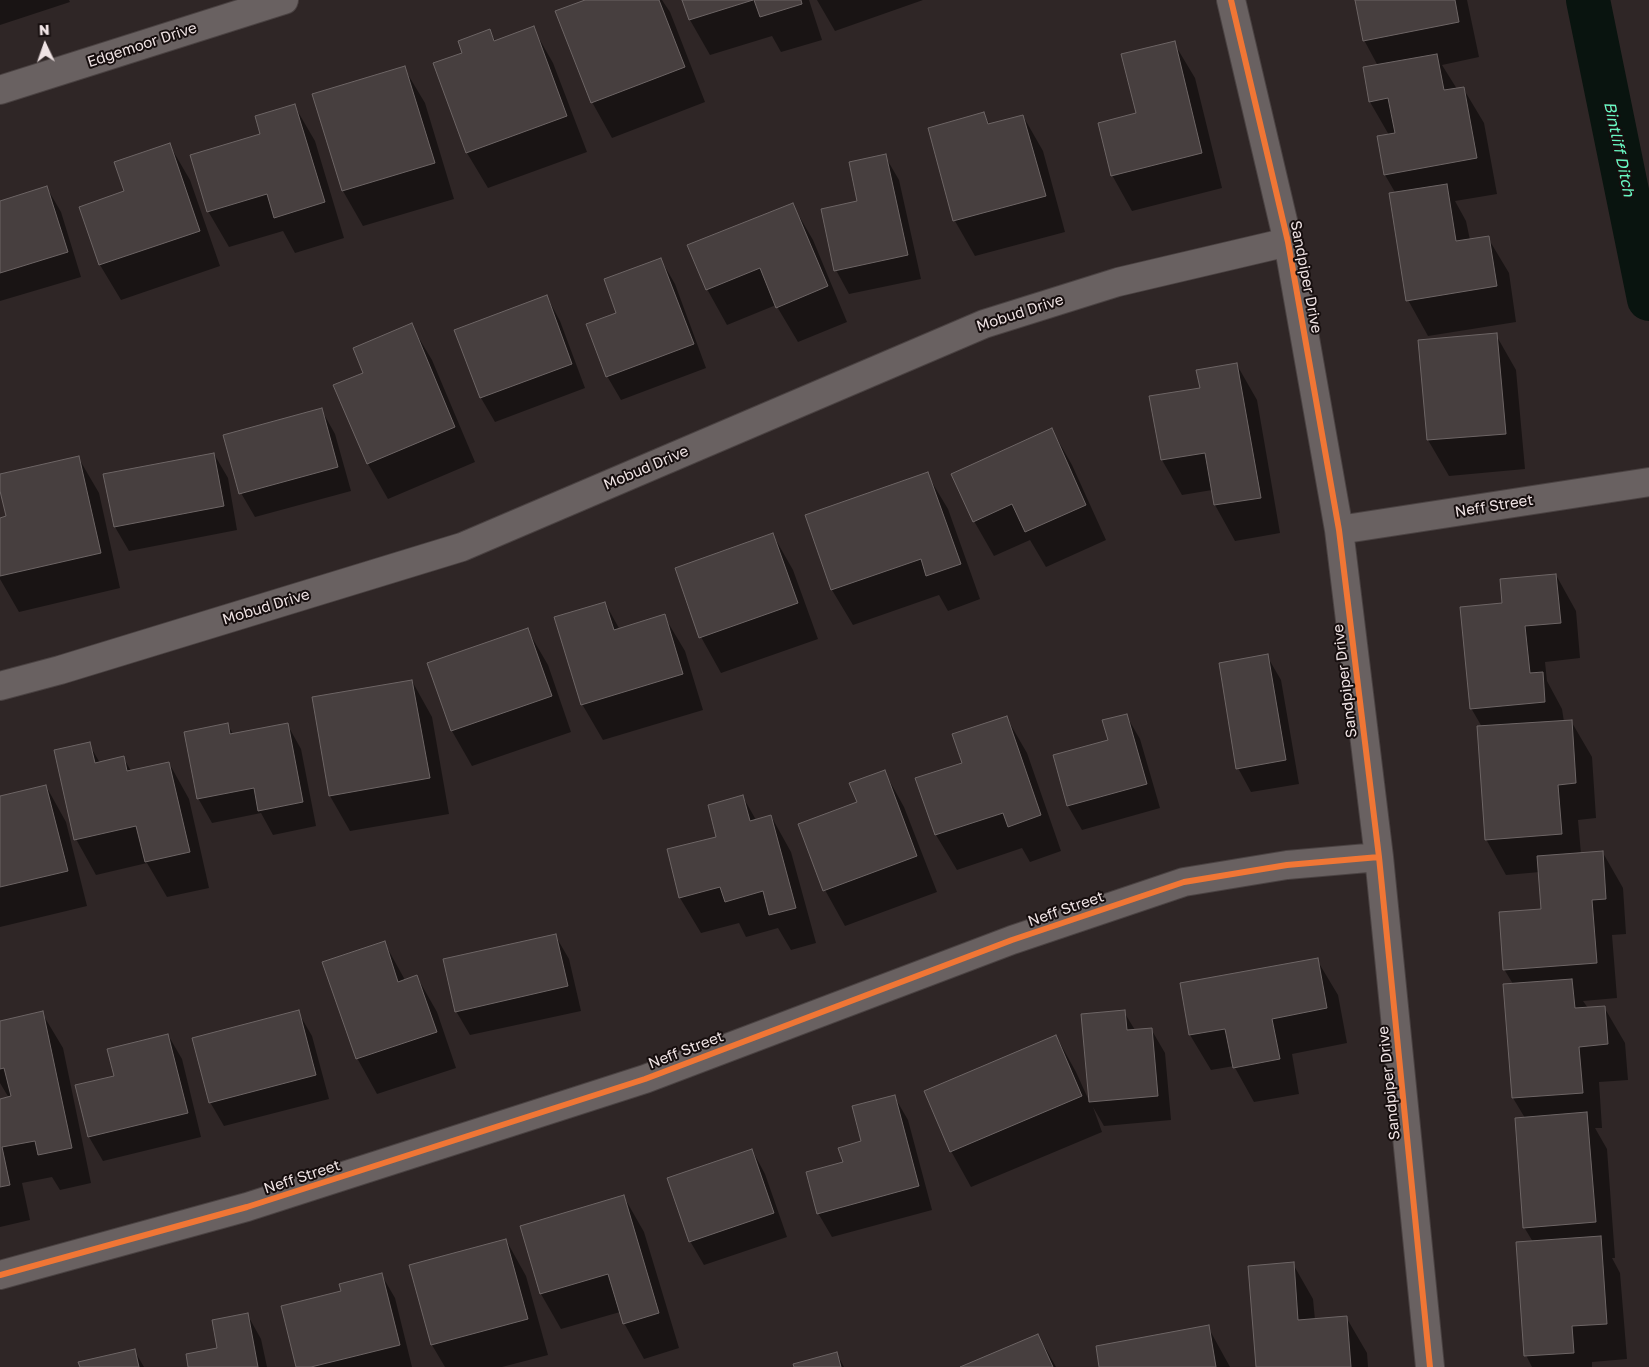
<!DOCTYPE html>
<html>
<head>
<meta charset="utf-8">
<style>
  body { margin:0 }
  #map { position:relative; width:1649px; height:1367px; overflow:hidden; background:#2f2626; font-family:"Golos Text",sans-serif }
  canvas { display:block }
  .north { position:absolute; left:20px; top:20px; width:50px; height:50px; -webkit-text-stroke:4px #160e0e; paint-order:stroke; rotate:357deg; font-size:14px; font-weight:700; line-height:20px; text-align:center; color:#efe3e4 }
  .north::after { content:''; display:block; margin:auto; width:18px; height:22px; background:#efe3e4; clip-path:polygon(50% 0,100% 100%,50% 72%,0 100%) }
</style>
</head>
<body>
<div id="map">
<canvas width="1649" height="1367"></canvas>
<div class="north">N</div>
</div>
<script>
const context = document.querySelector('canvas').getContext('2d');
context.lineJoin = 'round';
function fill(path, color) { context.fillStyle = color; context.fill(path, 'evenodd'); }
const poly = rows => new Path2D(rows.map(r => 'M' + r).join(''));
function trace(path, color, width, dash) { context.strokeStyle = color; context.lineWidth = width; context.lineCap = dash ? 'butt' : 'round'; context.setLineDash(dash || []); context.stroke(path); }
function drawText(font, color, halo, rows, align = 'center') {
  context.font = font + ' "Golos Text",sans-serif'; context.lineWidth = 4; context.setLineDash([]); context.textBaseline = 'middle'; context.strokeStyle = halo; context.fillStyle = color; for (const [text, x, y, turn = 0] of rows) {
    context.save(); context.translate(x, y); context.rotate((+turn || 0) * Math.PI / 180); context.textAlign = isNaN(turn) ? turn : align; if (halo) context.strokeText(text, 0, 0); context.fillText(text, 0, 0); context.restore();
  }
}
const shadow = poly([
  [0,0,69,0,70,2,0,25],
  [589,0,662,0,670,12,705,102,612,138,592,102],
  [684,0,809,0,822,40,781,52,772,36,710,55,690,20],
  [817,0,923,0,835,31],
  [1356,0,1467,0,1479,57,1442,65,1457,89,1463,88,1484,123,1497,194,1455,201,1466,221,1470,240,1488,238,1509,273,1516,322,1428,336,1408,300,1396,194,1385,175,1389,135,1370,102,1378,66,1364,40],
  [533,28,553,63,587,152,488,188,467,153,434,64,464,54,489,30,496,42],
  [1174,43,1195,78,1222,188,1132,211,1112,175,1138,114],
  [404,68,425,103,454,199,363,226,343,191],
  [294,105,315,141,344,238,295,253,283,231,229,247,208,211,261,135],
  [984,114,990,125,1023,116,1043,151,1065,232,975,256,955,221],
  [169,144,190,180,220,266,121,300,100,265,80,208,126,192],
  [885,156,899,180,921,279,849,294,836,270],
  [47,188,61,212,81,277,0,301,0,202],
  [792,204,813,240,847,322,798,342,776,305,727,325,707,289],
  [661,260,675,284,706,368,621,400,607,376,618,313],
  [547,297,560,321,585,388,495,422,481,398,455,331],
  [411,325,432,360,475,462,388,499,368,464,335,386,365,373],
  [1496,335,1516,370,1525,469,1449,476,1428,440,1419,341],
  [1237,365,1257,400,1280,533,1235,541,1215,505,1212,490,1182,495,1162,460,1201,389],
  [321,409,335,434,351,491,255,517,241,493],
  [1052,430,1072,465,1106,540,1046,567,1030,540,994,556,974,521],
  [214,454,228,478,237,530,129,551,115,527,105,475],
  [78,457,99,493,120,588,19,612,0,579,0,519,7,517,0,475],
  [927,474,948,509,980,599,948,611,939,595,853,625,832,590,807,516],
  [773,535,793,570,818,639,721,673,701,637,676,568],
  [1556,575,1576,611,1580,658,1545,662,1547,681,1562,709,1564,722,1571,721,1592,757,1596,818,1578,820,1581,854,1603,853,1623,888,1626,934,1612,935,1617,998,1583,1001,1588,1008,1604,1007,1625,1043,1628,1080,1599,1082,1602,1128,1595,1128,1607,1149,1615,1258,1612,1258,1620,1273,1627,1359,1592,1362,1592,1367,1532,1367,1526,1355,1533,1242,1524,1227,1525,1118,1513,1098,1504,985,1513,984,1504,969,1543,910,1540,872,1506,875,1486,839,1482,727,1471,708,1504,604],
  [605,603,620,630,664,616,685,651,703,710,603,740,582,704],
  [527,629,548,665,571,732,472,766,452,731],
  [1267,656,1281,680,1299,784,1251,792,1238,768],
  [412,681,432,717,449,814,350,831,330,796],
  [1126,715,1140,739,1160,808,1082,830,1068,806,1055,756,1109,741],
  [1006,717,1027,753,1061,851,1030,862,1022,848,957,870,936,835,917,779,964,764],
  [227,724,233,734,287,724,301,749,316,826,273,835,261,813,212,823,198,798],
  [89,744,100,763,123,757,131,771,169,763,189,799,209,888,167,897,147,863,96,875,76,839],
  [884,771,904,807,937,892,845,926,825,890,800,825,858,803],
  [46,786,66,822,87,906,0,927,0,798],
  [743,797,756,820,771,816,791,852,816,943,791,950,778,928,746,937,739,923,701,933,680,898,668,850,717,837],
  [555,935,569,959,581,1011,470,1035,456,1011],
  [384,942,405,980,417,977,437,1012,456,1068,377,1094,357,1058],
  [1317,960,1338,995,1347,1043,1292,1054,1299,1094,1254,1102,1234,1066,1211,1070,1190,1035,1181,984],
  [298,1012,312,1036,329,1099,224,1126,210,1102],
  [1124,1012,1135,1030,1151,1029,1165,1053,1171,1120,1104,1126,1093,1107,1102,1132,971,1187,951,1151,1056,1036,1076,1072,1090,1103,1082,1015],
  [42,1013,63,1048,91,1183,60,1190,52,1177,22,1183,30,1220,0,1227,0,1100,9,1098,0,1083,0,1022],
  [168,1035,182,1059,201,1137,103,1161,89,1137],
  [894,1096,908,1120,932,1210,832,1237,818,1213,844,1163,863,1142],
  [752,1150,765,1174,787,1237,704,1265,690,1241],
  [624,1197,644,1232,679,1348,644,1359,624,1323,620,1312,561,1329,541,1294,522,1227],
  [506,1240,526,1276,548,1355,502,1367,445,1367,432,1345,410,1266],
  [1293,1264,1313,1299,1315,1320,1346,1317,1367,1353,1368,1367,1257,1367],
  [381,1274,395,1298,412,1367,297,1367,342,1292],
  [247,1314,261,1339,267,1367,189,1367,218,1349],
  [1208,1327,1230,1367,1101,1367],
  [1038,1335,1056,1367,963,1367],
  [134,1350,144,1367,81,1367],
  [837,1354,844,1367,796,1367]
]);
const canal = poly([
  [1588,0,1649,299]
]);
const building = poly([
  [585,0,659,0,685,67,591,103,555,11,585,0],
  [682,0,753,0,689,20,682,0],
  [754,0,801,0,802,4,760,17,754,0],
  [1355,0,1455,0,1459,22,1363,41,1355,0],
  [534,26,567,116,466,153,433,63,462,53,458,41,490,29,494,41,534,26],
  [1175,41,1202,153,1111,176,1098,123,1136,113,1121,54,1175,41],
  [1437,54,1444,90,1464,87,1477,158,1384,175,1377,136,1395,133,1388,98,1369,102,1363,67,1437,54],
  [405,66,435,163,342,191,312,94,405,66],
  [295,104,325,202,274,218,267,194,207,212,190,155,260,134,255,116,295,104],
  [984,112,988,124,1023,115,1046,196,953,221,928,128,984,112],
  [170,143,200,231,99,265,79,207,124,191,114,162,170,143],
  [886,154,908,255,834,271,821,209,857,201,849,162,886,154],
  [1447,184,1456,241,1489,236,1497,286,1406,301,1389,193,1447,184],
  [47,186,68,252,0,273,0,201,47,186],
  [793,203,828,286,776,308,760,268,706,290,687,245,793,203],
  [661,258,694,344,606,377,586,324,616,313,604,279,661,258],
  [547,295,572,364,480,398,454,330,547,295],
  [412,323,455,427,367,464,333,385,363,373,353,348,412,323],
  [1497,333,1506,434,1427,440,1418,340,1497,333],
  [1237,363,1261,498,1214,505,1205,453,1161,460,1149,396,1200,388,1196,370,1237,363],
  [322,408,338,467,239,494,223,435,322,408],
  [1052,428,1086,505,1025,532,1012,504,973,522,951,474,1052,428],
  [214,453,224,506,114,527,103,474,214,453],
  [79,456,101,553,0,576,0,518,6,516,0,491,0,474,79,456],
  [928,472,961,564,926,576,921,559,831,590,805,515,928,472],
  [773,533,798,603,699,638,675,568,773,533],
  [1556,574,1561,623,1525,626,1530,673,1543,672,1545,702,1470,709,1460,607,1502,603,1500,579,1556,574],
  [605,602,614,630,665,614,683,674,581,705,554,617,605,602],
  [528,628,552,696,451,731,427,663,528,628],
  [1268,654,1286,760,1236,769,1219,663,1268,654],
  [412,680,430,778,329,796,312,697,412,680],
  [1127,714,1147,784,1067,806,1053,755,1108,740,1102,720,1127,714],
  [1007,716,1041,815,1008,827,1003,813,935,835,915,778,962,763,952,734,1007,716],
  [1572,720,1576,783,1558,785,1562,834,1485,840,1477,726,1572,720],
  [228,723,230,734,288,723,303,802,258,811,254,788,197,799,184,732,228,723],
  [90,742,95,763,124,756,127,771,169,762,190,852,145,862,136,826,74,840,54,750,90,742],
  [885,770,917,856,823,891,798,824,857,802,849,783,885,770],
  [46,785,68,871,0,887,0,796,46,785],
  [743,795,750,821,771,815,796,908,769,915,763,891,725,902,720,887,679,898,667,849,716,837,708,805,743,795],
  [1603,851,1606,899,1592,900,1597,963,1503,970,1499,912,1541,909,1537,856,1603,851],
  [556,934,568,986,455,1012,443,959,556,934],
  [385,941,398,982,417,975,437,1032,356,1059,322,962,385,941],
  [1318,958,1327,1008,1272,1019,1280,1059,1233,1068,1225,1029,1189,1035,1180,983,1318,958],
  [1572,979,1575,1008,1605,1006,1608,1044,1579,1047,1583,1093,1512,1098,1503,984,1572,979],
  [299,1010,316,1075,209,1103,192,1038,299,1010],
  [1125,1010,1127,1030,1152,1028,1158,1096,1089,1102,1081,1014,1125,1010],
  [43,1011,72,1148,38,1155,35,1141,2,1147,10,1185,0,1187,0,1099,11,1096,4,1068,0,1069,0,1021,43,1011],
  [168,1034,188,1113,88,1137,75,1085,114,1076,107,1049,168,1034],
  [1056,1035,1082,1096,950,1152,924,1091,1056,1035],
  [895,1095,919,1186,817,1214,806,1172,843,1162,838,1148,861,1141,852,1106,895,1095],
  [1587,1112,1596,1222,1523,1228,1515,1118,1587,1112],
  [752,1149,774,1213,689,1242,667,1178,752,1149],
  [624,1195,659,1313,623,1324,608,1274,540,1294,520,1226,624,1195],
  [1601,1236,1607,1324,1572,1326,1574,1353,1524,1356,1516,1242,1601,1236],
  [506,1239,528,1319,431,1345,409,1265,506,1239],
  [1294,1262,1298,1320,1347,1316,1351,1367,1256,1367,1248,1266,1294,1262],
  [382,1273,400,1345,311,1367,296,1367,281,1306,341,1291,339,1284,382,1273],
  [248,1313,258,1367,188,1367,186,1354,217,1348,212,1320,248,1313],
  [1209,1325,1216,1367,1099,1367,1096,1346,1209,1325],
  [1038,1334,1053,1367,960,1367,1038,1334],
  [135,1349,139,1367,80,1367,78,1362,135,1349],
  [837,1352,841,1367,794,1367,793,1364,837,1352]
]);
const street = poly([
  [1231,0,1288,242,1339,530,1379,857,1430,1367],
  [0,90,284,0],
  [1339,530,1649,482],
  [0,686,60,670,462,547,984,324,1118,282,1288,242],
  [0,1275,247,1207,645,1079,1012,940,1184,882,1287,865,1379,857]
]);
const cycleway = poly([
  [1231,0,1288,242,1339,530,1379,857,1430,1367],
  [0,1275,247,1207,645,1079,1012,940,1184,882,1287,865,1379,857]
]);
const streetNames = [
  ["Edgemoor Drive",142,45,-18],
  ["Sandpiper Drive",1306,277,79],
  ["Mobud Drive",1020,313,-18],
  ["Mobud Drive",646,468,-23],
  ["Neff Street",1494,506,-9],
  ["Mobud Drive",266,607,-17],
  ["Sandpiper Drive",1345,681,-97],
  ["Neff Street",1066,909,-19],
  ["Neff Street",686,1050,-21],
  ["Sandpiper Drive",1389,1083,-96],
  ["Neff Street",302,1177,-18]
];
const waterNames = [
  ["Bintliff Ditch",1619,149,78]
];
fill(shadow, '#0007');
trace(canal, '#09140f', 44);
fill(building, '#473f3f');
trace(building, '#6d6565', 1);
trace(street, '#4a4242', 30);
trace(street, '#696161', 28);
trace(cycleway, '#f07635', 6);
drawText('15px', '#efe3e4', '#160e0e', streetNames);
drawText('italic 16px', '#69f8c3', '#160e0e', waterNames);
</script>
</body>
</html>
